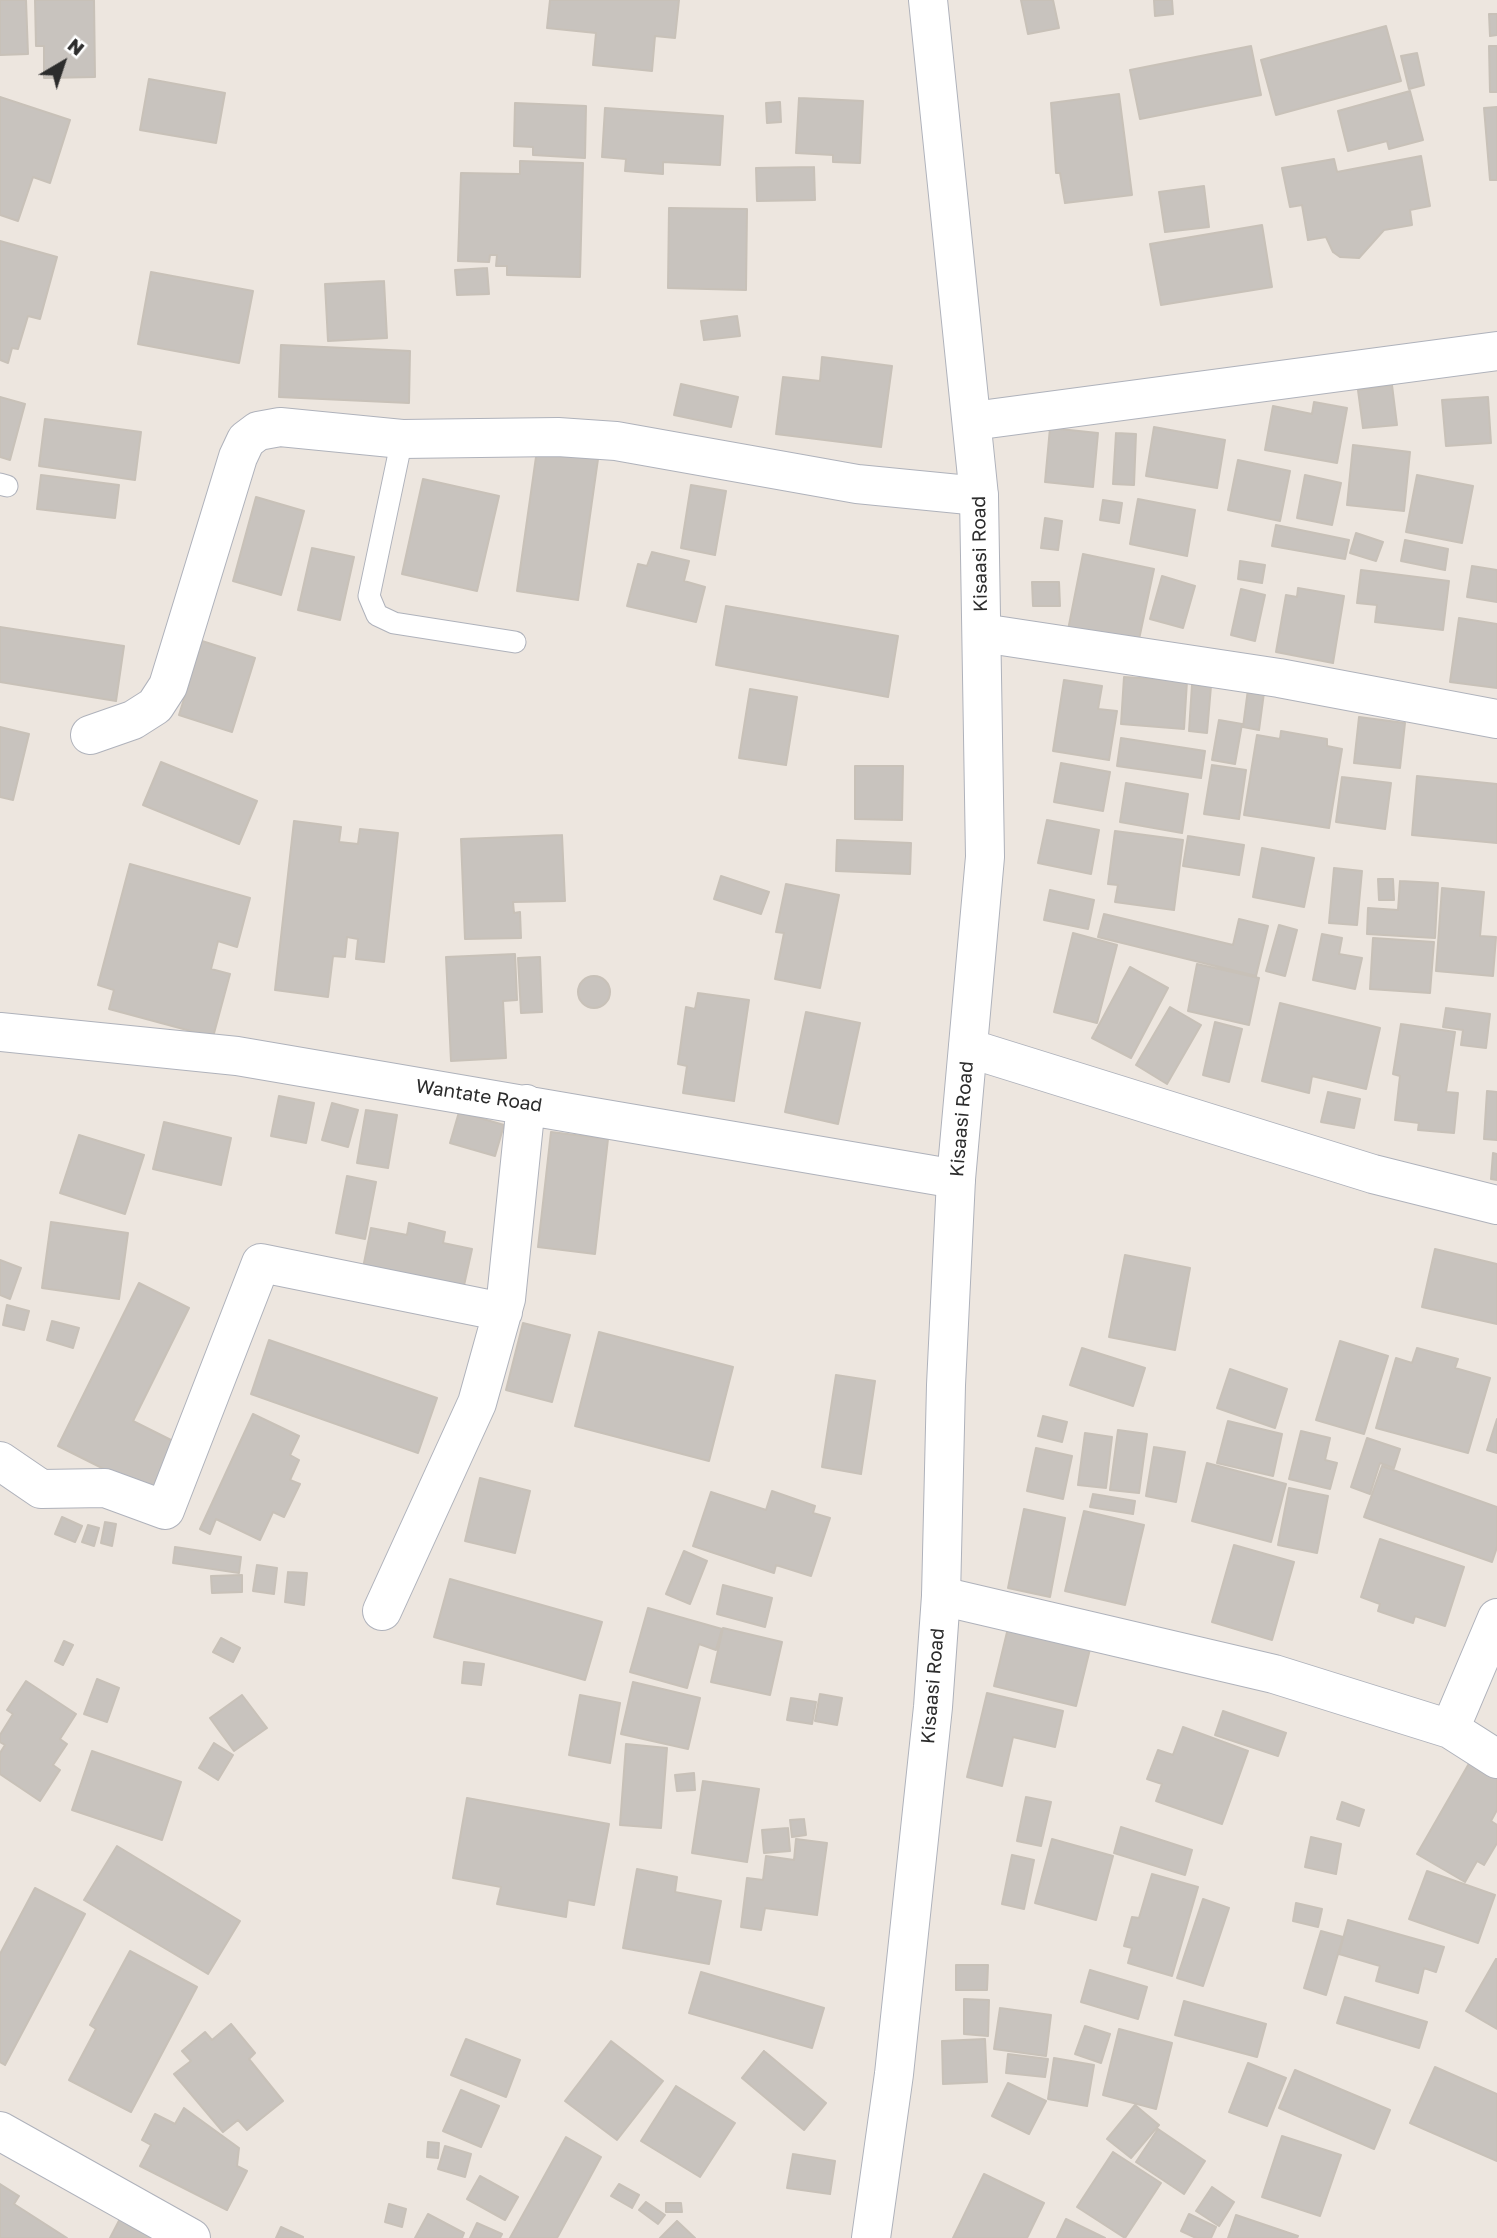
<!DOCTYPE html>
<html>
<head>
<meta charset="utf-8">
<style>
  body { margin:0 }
  #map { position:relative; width:1497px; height:2238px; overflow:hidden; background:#ede6df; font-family:"Golos Text",sans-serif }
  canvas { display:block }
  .north { position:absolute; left:28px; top:28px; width:70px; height:70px; -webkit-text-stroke:5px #fff; paint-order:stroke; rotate:39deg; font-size:19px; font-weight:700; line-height:28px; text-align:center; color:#2c2c2c }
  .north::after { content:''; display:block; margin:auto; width:24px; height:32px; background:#2c2c2c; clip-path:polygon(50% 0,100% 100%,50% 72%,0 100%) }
</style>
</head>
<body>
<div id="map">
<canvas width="1497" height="2238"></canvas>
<div class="north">N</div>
</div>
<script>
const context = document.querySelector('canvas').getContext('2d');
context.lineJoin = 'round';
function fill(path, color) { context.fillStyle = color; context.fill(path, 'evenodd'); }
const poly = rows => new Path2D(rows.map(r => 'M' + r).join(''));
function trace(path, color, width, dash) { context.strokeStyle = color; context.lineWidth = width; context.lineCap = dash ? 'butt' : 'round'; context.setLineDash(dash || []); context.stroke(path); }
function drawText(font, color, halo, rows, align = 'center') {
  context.font = font + ' "Golos Text",sans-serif'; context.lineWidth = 6; context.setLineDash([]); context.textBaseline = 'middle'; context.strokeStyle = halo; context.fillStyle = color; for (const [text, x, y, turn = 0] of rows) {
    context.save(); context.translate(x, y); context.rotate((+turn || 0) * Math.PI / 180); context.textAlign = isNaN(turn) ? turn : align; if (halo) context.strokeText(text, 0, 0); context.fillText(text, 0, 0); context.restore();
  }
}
const building = poly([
  [0,0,26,0,28,54,0,55,0,0],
  [35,0,94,0,95,77,44,78,44,46,36,46,35,0],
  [550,0,679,0,675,38,655,36,652,71,593,65,596,33,547,28,550,0],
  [1021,0,1053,0,1059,28,1028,34,1021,0],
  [1154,0,1172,0,1173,14,1155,16,1154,0],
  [1489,14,1497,14,1497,35,1490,36,1489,14],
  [1386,26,1401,81,1276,115,1261,60,1386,26],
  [1251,46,1261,95,1140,119,1130,70,1251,46],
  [1489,46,1497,46,1497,92,1490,92,1489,46],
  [1417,53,1424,85,1409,89,1401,56,1417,53],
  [149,79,225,93,216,143,140,130,149,79],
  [1410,91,1423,140,1389,149,1387,141,1348,151,1338,111,1410,91],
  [1119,94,1132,195,1065,203,1060,173,1056,173,1051,103,1119,94],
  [0,97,70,120,50,183,33,177,18,221,0,215,0,97],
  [799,98,863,101,860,163,833,162,833,155,796,153,799,98],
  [780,102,781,122,767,123,766,103,780,102],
  [515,103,586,106,585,158,533,155,533,147,514,146,515,103],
  [1497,107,1497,180,1490,180,1484,108,1497,107],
  [605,108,723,116,720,165,663,162,663,174,625,171,626,159,602,157,605,108],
  [1421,156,1430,206,1410,210,1412,225,1384,230,1359,258,1340,257,1333,252,1326,237,1308,240,1302,205,1290,207,1282,168,1334,159,1337,172,1421,156],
  [520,161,583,163,580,277,507,275,507,266,496,266,497,255,490,255,489,262,458,261,461,173,520,174,520,161],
  [814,167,815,200,757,201,756,168,814,167],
  [1204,186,1209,227,1165,232,1159,192,1204,186],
  [669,208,747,209,746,290,668,288,669,208],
  [1262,225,1272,287,1161,305,1150,244,1262,225],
  [0,241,57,257,40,319,28,316,18,349,12,348,8,363,0,360,0,241],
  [487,268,489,294,457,295,455,270,487,268],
  [151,272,253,291,239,363,138,344,151,272],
  [384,281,387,338,328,341,325,284,384,281],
  [737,316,740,336,704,340,701,321,737,316],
  [281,345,410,351,409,403,279,397,281,345],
  [822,357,892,366,881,447,776,434,783,377,820,381,822,357],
  [681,384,738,397,731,427,674,415,681,384],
  [1392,385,1397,425,1363,428,1358,390,1392,385],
  [0,397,25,404,10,460,0,457,0,397],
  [1488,397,1491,443,1446,446,1442,400,1488,397],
  [1314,402,1347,408,1337,463,1265,450,1273,406,1312,414,1314,402],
  [45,419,141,432,135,480,39,466,45,419],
  [1154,427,1225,440,1217,488,1146,476,1154,427],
  [1050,428,1098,433,1093,487,1045,482,1050,428],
  [1116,433,1136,434,1134,485,1113,484,1116,433],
  [1353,445,1410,452,1404,511,1347,505,1353,445],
  [537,450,598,459,578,600,517,591,537,450],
  [1238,460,1290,471,1280,521,1228,510,1238,460],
  [41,475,119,485,115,518,37,509,41,475],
  [1305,475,1341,483,1332,525,1297,518,1305,475],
  [1417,475,1473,486,1462,543,1406,532,1417,475],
  [423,479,499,496,477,591,402,574,423,479],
  [691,485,726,491,715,555,681,548,691,485],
  [256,497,304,511,281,595,233,581,256,497],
  [1138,499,1195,510,1187,556,1130,544,1138,499],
  [1103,500,1122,503,1119,523,1100,520,1103,500],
  [1045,518,1062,521,1058,550,1041,548,1045,518],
  [1276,525,1349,540,1345,559,1272,546,1276,525],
  [1356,533,1383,542,1376,561,1350,553,1356,533],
  [1405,540,1448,549,1445,570,1401,561,1405,540],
  [312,548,354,557,340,620,298,610,312,548],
  [652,552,689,561,684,581,705,587,696,622,627,606,638,564,647,566,652,552],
  [1083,554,1154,569,1138,644,1068,630,1083,554],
  [1240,561,1265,565,1262,583,1238,579,1240,561],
  [1472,566,1497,570,1497,602,1467,597,1472,566],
  [1361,570,1449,581,1443,630,1375,622,1377,605,1357,603,1361,570],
  [1162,576,1195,586,1183,628,1150,619,1162,576],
  [1032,582,1059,582,1060,606,1033,606,1032,582],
  [1298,588,1344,596,1333,663,1276,652,1286,595,1297,597,1298,588],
  [1241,589,1265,595,1255,641,1231,635,1241,589],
  [726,606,898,636,888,697,716,665,726,606],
  [1459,618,1497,624,1497,688,1450,682,1459,618],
  [0,627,124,646,116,701,0,682,0,627],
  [202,641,255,658,232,732,179,715,202,641],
  [1124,677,1187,681,1184,729,1121,724,1124,677],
  [1064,680,1102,686,1098,709,1117,711,1109,760,1053,751,1064,680],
  [1249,682,1265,685,1259,730,1243,727,1249,682],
  [1192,685,1211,686,1207,733,1189,731,1192,685],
  [750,689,797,697,786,765,739,758,750,689],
  [1359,717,1405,723,1400,768,1354,763,1359,717],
  [1219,720,1242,724,1235,764,1212,760,1219,720],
  [0,727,29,734,13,800,0,797,0,727],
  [1281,731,1327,739,1327,746,1342,749,1329,828,1244,815,1257,735,1280,739,1281,731],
  [1121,738,1205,751,1201,778,1117,766,1121,738],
  [161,762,257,801,239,844,143,805,161,762],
  [1061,763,1110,772,1103,811,1054,802,1061,763],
  [1212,765,1246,770,1239,819,1204,814,1212,765],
  [855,766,903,766,902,820,855,819,855,766],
  [1417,776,1497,784,1497,843,1412,835,1417,776],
  [1342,777,1391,783,1385,829,1336,822,1342,777],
  [1126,783,1188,794,1182,833,1120,822,1126,783],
  [1047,820,1099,830,1091,874,1038,863,1047,820],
  [294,821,341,827,339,842,358,844,360,829,398,833,384,962,356,959,358,939,347,937,345,957,333,956,328,997,275,990,294,821],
  [1115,831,1183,840,1174,910,1115,902,1118,885,1108,884,1115,831],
  [562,835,565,901,513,902,514,913,520,912,521,938,465,939,461,839,562,835],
  [1188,836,1244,845,1239,875,1183,866,1188,836],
  [837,840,911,843,910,874,836,871,837,840],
  [1262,848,1314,858,1304,907,1253,897,1262,848],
  [130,864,250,898,237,947,218,941,211,969,230,974,213,1037,109,1009,114,990,98,985,130,864],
  [1334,868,1362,871,1357,925,1329,923,1334,868],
  [721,876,769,892,761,914,714,899,721,876],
  [1378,879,1393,879,1394,900,1379,900,1378,879],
  [1400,881,1438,883,1435,938,1367,934,1368,908,1398,910,1400,881],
  [786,884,839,895,820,988,775,979,784,933,776,932,786,884],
  [1442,888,1484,892,1480,936,1496,937,1493,976,1436,971,1442,888],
  [1050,890,1094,900,1088,929,1044,920,1050,890],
  [1104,914,1233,945,1239,919,1268,926,1256,976,1098,937,1104,914],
  [1279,925,1297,930,1285,976,1266,971,1279,925],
  [1073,933,1117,945,1097,1023,1054,1012,1073,933],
  [1322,934,1342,938,1339,954,1362,958,1355,989,1313,980,1322,934],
  [1373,938,1434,942,1430,993,1370,989,1373,938],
  [515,954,517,1000,503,1001,506,1058,451,1061,446,957,515,954],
  [540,957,542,1012,521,1013,518,958,540,957],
  [1197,964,1259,978,1249,1025,1188,1011,1197,964],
  [1130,967,1168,988,1131,1058,1092,1038,1130,967],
  '578 992a16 16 0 1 1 32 0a16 16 0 1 1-32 0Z',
  [698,993,749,1000,734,1101,683,1093,687,1066,678,1064,686,1007,695,1009,698,993],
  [1280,1003,1380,1028,1366,1089,1312,1076,1309,1093,1262,1081,1280,1003],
  [1170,1007,1201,1025,1167,1084,1136,1065,1170,1007],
  [1446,1008,1490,1014,1486,1048,1461,1045,1463,1030,1443,1027,1446,1008],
  [806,1012,860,1023,838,1124,785,1112,806,1012],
  [1215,1022,1242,1029,1229,1082,1203,1075,1215,1022],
  [1401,1024,1455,1032,1446,1092,1458,1093,1454,1133,1418,1130,1419,1123,1395,1120,1400,1076,1393,1074,1401,1024],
  [1487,1091,1497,1092,1497,1140,1484,1139,1487,1091],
  [1328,1092,1360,1099,1354,1128,1321,1122,1328,1092],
  [279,1096,314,1103,306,1143,271,1136,279,1096],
  [332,1103,358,1110,348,1147,322,1140,332,1103],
  [366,1110,397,1115,388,1168,357,1163,366,1110],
  [459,1112,504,1125,495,1156,450,1143,459,1112],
  [164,1122,231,1138,221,1185,153,1169,164,1122],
  [551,1132,608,1139,595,1254,538,1247,551,1132],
  [79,1135,144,1155,125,1214,60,1193,79,1135],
  [1493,1153,1497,1154,1497,1180,1491,1179,1493,1153],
  [347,1176,376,1182,365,1239,336,1233,347,1176],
  [51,1222,128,1233,119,1299,42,1288,51,1222],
  [409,1223,445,1232,443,1243,472,1249,463,1290,363,1268,371,1228,407,1235,409,1223],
  [1435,1249,1497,1264,1497,1324,1422,1307,1435,1249],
  [1125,1255,1190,1268,1175,1350,1109,1337,1125,1255],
  [0,1260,21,1268,10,1299,0,1295,0,1260],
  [139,1283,189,1308,133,1421,185,1447,160,1497,58,1446,139,1283],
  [7,1305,29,1311,24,1330,3,1325,7,1305],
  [52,1321,79,1328,73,1348,47,1340,52,1321],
  [523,1323,570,1335,552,1402,506,1390,523,1323],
  [599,1332,733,1367,709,1461,575,1426,599,1332],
  [269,1340,437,1398,418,1453,251,1394,269,1340],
  [1340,1341,1388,1356,1364,1434,1316,1420,1340,1341],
  [1082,1348,1145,1368,1133,1406,1070,1385,1082,1348],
  [1417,1348,1458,1359,1455,1368,1490,1378,1468,1453,1376,1428,1396,1358,1412,1363,1417,1348],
  [1230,1369,1287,1389,1275,1428,1217,1408,1230,1369],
  [836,1375,875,1381,861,1474,822,1467,836,1375],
  [253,1414,299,1436,290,1455,299,1460,290,1480,300,1484,284,1517,273,1512,260,1540,216,1519,210,1534,200,1529,253,1414],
  [1043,1416,1067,1422,1062,1442,1038,1436,1043,1416],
  [1497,1419,1497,1453,1487,1450,1497,1419],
  [1228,1421,1282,1434,1273,1476,1217,1463,1228,1421],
  [1118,1430,1147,1434,1139,1493,1110,1490,1118,1430],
  [1301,1431,1330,1438,1325,1460,1337,1463,1330,1489,1289,1479,1301,1431],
  [1085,1433,1112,1437,1106,1488,1078,1485,1085,1433],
  [1367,1438,1400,1449,1394,1468,1380,1463,1370,1494,1351,1487,1367,1438],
  [1154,1447,1185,1452,1176,1502,1146,1496,1154,1447],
  [1036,1448,1072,1456,1063,1499,1027,1491,1036,1448],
  [1207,1463,1286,1484,1271,1542,1192,1521,1207,1463],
  [1382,1466,1497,1507,1497,1547,1492,1562,1364,1517,1382,1466],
  [480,1478,530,1491,515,1553,465,1541,480,1478],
  [1289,1488,1328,1496,1317,1553,1278,1545,1289,1488],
  [772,1491,815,1506,813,1513,830,1518,811,1576,776,1565,774,1573,693,1546,711,1492,766,1510,772,1491],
  [1093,1494,1135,1501,1133,1514,1090,1507,1093,1494],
  [1024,1509,1065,1518,1050,1597,1008,1588,1024,1509],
  [1084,1511,1144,1525,1125,1605,1065,1591,1084,1511],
  [62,1517,82,1526,75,1542,55,1534,62,1517],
  [105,1522,116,1524,112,1546,101,1543,105,1522],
  [88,1525,99,1528,94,1546,82,1542,88,1525],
  [1380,1539,1464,1567,1445,1626,1415,1616,1413,1623,1378,1611,1380,1604,1361,1597,1380,1539],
  [1234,1545,1294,1562,1272,1640,1212,1622,1234,1545],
  [175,1547,241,1557,239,1573,173,1563,175,1547],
  [684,1551,707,1561,690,1604,666,1594,684,1551],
  [257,1565,277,1568,274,1594,253,1591,257,1565],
  [288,1572,307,1573,304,1605,285,1602,288,1572],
  [242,1575,242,1592,212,1593,211,1576,242,1575],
  [450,1579,602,1622,585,1680,434,1637,450,1579],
  [723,1585,772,1598,765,1627,717,1614,723,1585],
  [648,1608,722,1629,716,1650,699,1644,687,1688,630,1672,648,1608],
  [723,1628,782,1642,770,1695,711,1682,723,1628],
  [1008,1628,1090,1649,1076,1706,994,1686,1008,1628],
  [221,1638,240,1648,233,1662,213,1652,221,1638],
  [64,1641,73,1645,63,1665,55,1661,64,1641],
  [464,1662,484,1664,481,1685,462,1683,464,1662],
  [97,1679,119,1688,107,1722,84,1714,97,1679],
  [26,1681,76,1714,60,1739,67,1744,53,1765,60,1770,40,1801,0,1774,0,1753,5,1745,0,1742,0,1735,13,1714,7,1710,26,1681],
  [633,1682,700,1698,688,1749,621,1734,633,1682],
  [987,1693,1063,1711,1055,1747,1013,1737,1002,1786,967,1777,987,1693],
  [820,1694,842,1698,837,1725,815,1721,820,1694],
  [242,1695,267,1728,234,1751,210,1718,242,1695],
  [580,1695,620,1703,610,1763,569,1755,580,1695],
  [791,1698,816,1702,812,1724,787,1720,791,1698],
  [1223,1711,1286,1733,1278,1756,1215,1735,1223,1711],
  [1183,1727,1248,1751,1222,1824,1156,1801,1162,1784,1147,1779,1158,1750,1173,1755,1183,1727],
  [214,1743,233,1755,218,1780,199,1768,214,1743],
  [626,1744,667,1748,661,1828,620,1825,626,1744],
  [92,1751,181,1782,162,1840,72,1810,92,1751],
  [1471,1760,1497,1775,1497,1810,1491,1821,1497,1825,1497,1843,1484,1865,1477,1861,1465,1882,1417,1854,1471,1760],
  [694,1773,695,1790,677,1791,675,1775,694,1773],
  [703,1781,759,1789,747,1862,692,1853,703,1781],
  [1026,1797,1051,1802,1041,1846,1017,1841,1026,1797],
  [467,1798,609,1824,594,1905,568,1900,566,1917,497,1904,501,1887,453,1878,467,1798],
  [1342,1802,1364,1810,1359,1826,1337,1819,1342,1802],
  [804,1819,806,1835,792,1837,790,1820,804,1819],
  [1121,1827,1192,1850,1185,1875,1114,1853,1121,1827],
  [788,1828,790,1851,764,1853,762,1830,788,1828],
  [1311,1837,1341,1844,1336,1874,1305,1867,1311,1837],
  [796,1839,827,1843,817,1915,765,1908,761,1930,741,1927,747,1878,763,1880,766,1856,794,1860,796,1839],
  [1052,1839,1113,1856,1096,1920,1035,1903,1052,1839],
  [117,1846,240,1921,208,1974,84,1900,117,1846],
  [1012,1855,1034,1860,1024,1909,1002,1904,1012,1855],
  [637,1869,677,1877,675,1892,721,1901,709,1964,623,1948,637,1869],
  [1427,1871,1495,1895,1478,1943,1409,1919,1427,1871],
  [1152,1874,1198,1887,1172,1976,1128,1963,1132,1948,1124,1946,1132,1917,1139,1918,1152,1874],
  [35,1888,85,1914,5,2065,0,2062,0,1954,35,1888],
  [1203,1899,1229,1908,1203,1986,1177,1978,1203,1899],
  [1296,1903,1322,1909,1318,1927,1293,1921,1296,1903],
  [1348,1920,1444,1947,1436,1972,1424,1968,1418,1993,1376,1981,1380,1966,1339,1954,1348,1920],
  [1321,1931,1343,1937,1326,1995,1304,1988,1321,1931],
  [130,1951,197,1987,131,2112,69,2080,96,2029,90,2025,130,1951],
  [1496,1959,1497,1959,1497,2029,1466,2011,1496,1959],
  [956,1965,988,1965,987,1990,956,1990,956,1965],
  [1090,1970,1147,1987,1138,2019,1081,2002,1090,1970],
  [701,1972,824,2008,812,2048,689,2013,701,1972],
  [1345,1997,1427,2022,1419,2048,1337,2023,1345,1997],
  [964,1999,989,2000,988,2036,964,2034,964,1999],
  [1184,2001,1266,2024,1257,2057,1175,2035,1184,2001],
  [1000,2008,1051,2015,1046,2056,994,2049,1000,2008],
  [231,2024,255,2053,249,2059,283,2101,247,2130,238,2120,223,2132,174,2074,191,2061,182,2051,205,2032,212,2040,231,2024],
  [1085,2026,1110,2034,1101,2063,1075,2054,1085,2026],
  [1119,2029,1172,2043,1156,2109,1103,2095,1119,2029],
  [466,2039,520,2060,506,2097,451,2075,466,2039],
  [985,2039,987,2082,943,2084,942,2041,985,2039],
  [611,2041,663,2081,617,2140,565,2101,611,2041],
  [764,2051,826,2103,804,2130,742,2078,764,2051],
  [1008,2054,1048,2059,1045,2077,1006,2073,1008,2054],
  [1054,2058,1094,2065,1087,2106,1048,2099,1054,2058],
  [1248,2063,1286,2078,1267,2126,1229,2112,1248,2063],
  [1435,2067,1497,2094,1497,2161,1410,2123,1435,2067],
  [1295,2070,1390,2110,1374,2149,1279,2108,1295,2070],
  [1008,2083,1046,2101,1029,2134,992,2116,1008,2083],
  [676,2086,735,2123,700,2177,641,2141,676,2086],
  [461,2090,499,2106,481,2147,443,2131,461,2090],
  [1135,2105,1159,2125,1131,2158,1107,2139,1135,2105],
  [184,2108,239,2148,237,2166,247,2171,227,2210,140,2166,151,2145,142,2140,155,2114,175,2124,184,2108],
  [1158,2129,1205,2161,1184,2194,1136,2162,1158,2129],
  [1282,2136,1341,2155,1320,2216,1262,2197,1282,2136],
  [566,2137,601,2157,557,2238,510,2238,566,2137],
  [428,2142,439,2143,438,2158,427,2157,428,2142],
  [445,2146,471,2154,465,2177,438,2169,445,2146],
  [1113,2152,1161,2183,1125,2238,1077,2207,1113,2152],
  [793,2154,835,2161,830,2194,787,2188,793,2154],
  [984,2174,1044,2203,1027,2238,953,2238,984,2174],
  [480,2176,518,2197,505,2220,467,2199,480,2176],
  [0,2184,19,2196,14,2204,67,2238,0,2238,0,2184],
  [619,2184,639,2195,632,2208,611,2196,619,2184],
  [1212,2187,1234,2202,1219,2226,1196,2211,1212,2187],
  [646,2202,665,2215,658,2224,639,2210,646,2202],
  [666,2203,681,2203,682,2212,666,2212,666,2203],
  [389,2204,406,2209,402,2227,385,2222,389,2204],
  [123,2213,172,2238,110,2238,123,2213],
  [428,2214,464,2233,462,2238,415,2238,428,2214],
  [1189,2214,1216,2227,1211,2238,1196,2238,1181,2231,1189,2214],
  [1236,2215,1298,2236,1297,2238,1228,2238,1236,2215],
  [1066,2219,1105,2238,1057,2238,1066,2219],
  [677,2221,695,2238,660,2238,677,2221],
  [477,2223,502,2234,500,2238,470,2238,477,2223],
  [281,2227,303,2237,303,2238,276,2238,281,2227]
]);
const lane = poly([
  [402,439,369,596,377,615,394,623,515,642],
  [0,484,7,486]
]);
const street = poly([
  [973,421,1497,351],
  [982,633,1279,678,1497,719],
  [90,735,133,720,155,706,168,686,238,457,246,440,258,431,280,427,402,439,558,437,616,441,857,484,979,496],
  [0,1032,237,1056,956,1179],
  [968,1048,1373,1174,1497,1205],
  [0,1461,41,1489,105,1488,165,1510,261,1263,503,1312],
  [941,1596,1274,1674,1450,1729,1497,1759],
  [382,1611,477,1403,506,1299,526,1104],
  [1450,1729,1497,1618],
  [0,2131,191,2238]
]);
const secondary = poly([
  [871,2238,894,2074,933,1707,941,1596,946,1385,956,1179,985,857,979,496,928,0]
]);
const streetNames = [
  ["Kisaasi Road",980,554,-91],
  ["Wantate Road",479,1096,9],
  ["Kisaasi Road",962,1119,-85],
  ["Kisaasi Road",933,1686,-85]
];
fill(building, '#c8c3be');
trace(building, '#c8c1b8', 2);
trace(lane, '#afb2bb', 23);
trace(street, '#afb2bb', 40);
trace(secondary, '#afb2bb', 40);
trace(lane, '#fff', 21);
trace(street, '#fff', 38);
trace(secondary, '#fff', 38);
drawText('19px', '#2c2c2c', '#fff', streetNames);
</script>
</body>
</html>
